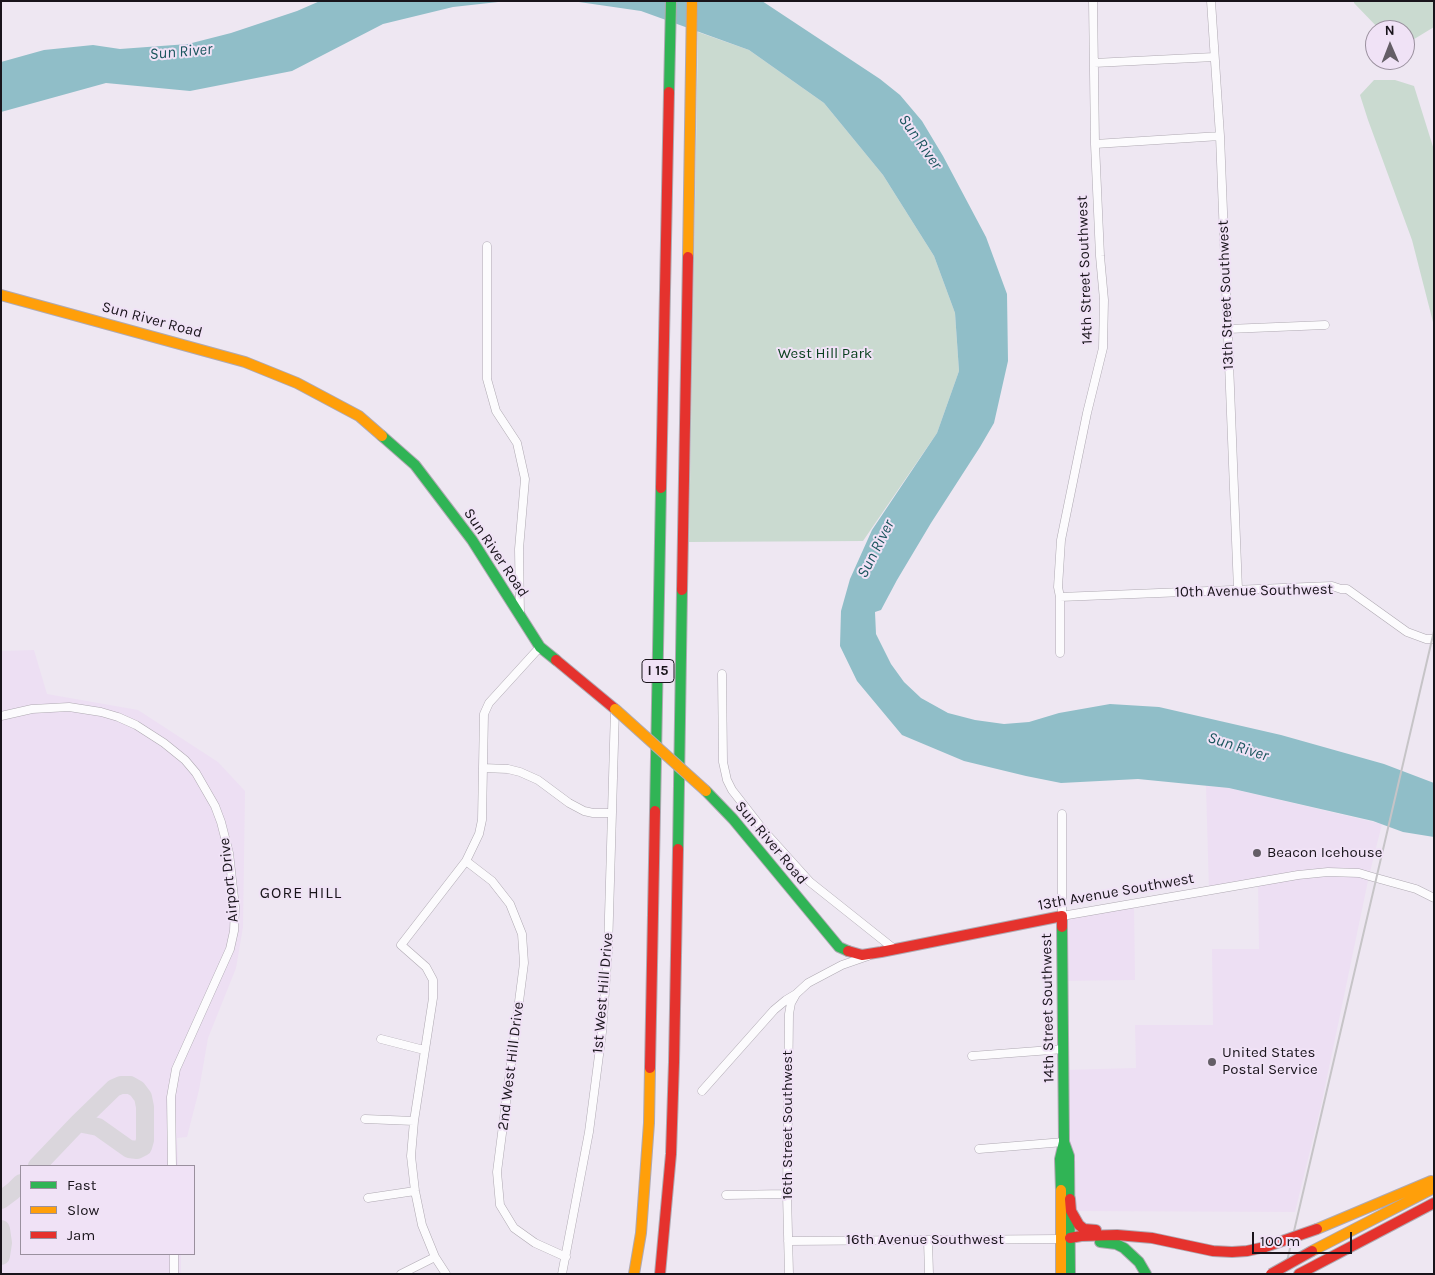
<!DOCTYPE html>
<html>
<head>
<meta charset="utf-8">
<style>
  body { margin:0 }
  #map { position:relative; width:1435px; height:1275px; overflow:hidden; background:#eee7f2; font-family:Karla,sans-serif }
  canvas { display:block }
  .frame { position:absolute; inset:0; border:2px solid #19141b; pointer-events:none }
  .legend { position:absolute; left:20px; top:1165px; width:175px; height:90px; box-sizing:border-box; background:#f0e2f6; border:1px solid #9a909e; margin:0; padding:6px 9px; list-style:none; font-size:15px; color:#19141b }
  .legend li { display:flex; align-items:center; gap:10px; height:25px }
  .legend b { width:25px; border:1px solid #9a909e }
  .north { position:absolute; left:1365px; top:20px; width:50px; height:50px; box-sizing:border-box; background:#f0e2f6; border:1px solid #9a909e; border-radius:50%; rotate:359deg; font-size:14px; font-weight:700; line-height:20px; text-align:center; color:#19141b }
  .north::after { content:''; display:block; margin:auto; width:18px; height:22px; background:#645e66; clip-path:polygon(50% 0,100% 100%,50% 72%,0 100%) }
  .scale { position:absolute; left:1252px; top:1232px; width:100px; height:22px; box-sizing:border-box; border:2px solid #19141b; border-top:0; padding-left:6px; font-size:15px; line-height:18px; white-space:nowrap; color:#19141b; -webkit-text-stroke:4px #f0e2f6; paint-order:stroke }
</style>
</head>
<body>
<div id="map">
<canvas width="1435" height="1275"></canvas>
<div class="frame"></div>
<ul class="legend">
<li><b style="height:6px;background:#30b455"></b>Fast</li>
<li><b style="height:6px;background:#ff9f0a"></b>Slow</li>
<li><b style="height:6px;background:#e5322d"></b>Jam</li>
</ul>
<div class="north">N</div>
<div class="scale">100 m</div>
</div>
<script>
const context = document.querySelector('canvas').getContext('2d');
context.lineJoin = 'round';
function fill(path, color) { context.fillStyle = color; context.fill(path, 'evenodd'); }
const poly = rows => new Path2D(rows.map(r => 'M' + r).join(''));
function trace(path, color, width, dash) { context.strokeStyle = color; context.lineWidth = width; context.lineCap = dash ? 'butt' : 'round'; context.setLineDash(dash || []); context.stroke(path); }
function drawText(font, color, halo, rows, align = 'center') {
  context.font = font + ' Karla,sans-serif'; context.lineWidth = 4; context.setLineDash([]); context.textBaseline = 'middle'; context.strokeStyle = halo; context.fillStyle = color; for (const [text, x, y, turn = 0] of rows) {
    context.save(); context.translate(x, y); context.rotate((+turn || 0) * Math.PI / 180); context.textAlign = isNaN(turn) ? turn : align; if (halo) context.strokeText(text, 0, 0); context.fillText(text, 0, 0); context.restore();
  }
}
const built = poly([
  [34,650,47,694,138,710,218,762,245,791,243,927,236,968,208,1038,199,1090,187,1137,177,1138,178,1166,21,1166,21,1254,181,1254,181,1274,1,1274,1,651],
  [1206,786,1229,788,1382,824,1369,876,1321,1106,1295,1212,1071,1211,1064,1070,1136,1068,1135,1025,1213,1025,1212,949,1259,949,1258,883,1209,891],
  [1134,904,1135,980,1063,981,1062,916]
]);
const green = poly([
  [1354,1,1434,1,1434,27,1411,41,1405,41,1405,30,1380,30,1354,3],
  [698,32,749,50,824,103,883,175,934,256,955,313,959,371,937,433,863,541,689,542],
  [1374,80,1395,80,1414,86,1434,150,1434,326,1412,240,1368,120,1360,95]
]);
const water = poly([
  [320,1,507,1,453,7,383,24,292,71,190,91,106,83,1,112,1,62,44,50,93,45,120,49,188,44,231,33,297,11],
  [572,1,762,1,880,79,900,95,922,121,943,156,986,237,1007,294,1008,361,994,423,980,447,931,523,897,580,881,610,875,612,876,634,891,664,904,682,921,698,948,713,975,720,1004,724,1029,722,1059,713,1110,704,1159,707,1281,735,1384,764,1434,783,1434,837,1403,832,1373,821,1229,788,1138,779,1061,783,1026,776,964,761,902,735,857,681,840,646,841,611,850,579,872,530,937,433,959,371,955,313,934,256,883,175,824,103,749,50,641,11]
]);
const taxiway = poly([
  [37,1166,78,1123,114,1088,121,1085,130,1085,137,1089,143,1097,145,1107,145,1140,143,1147,137,1150,129,1149,98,1127,78,1123],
  [1,1200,13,1191,21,1183],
  [1,1229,3,1243,1,1256]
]);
const street = poly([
  [1211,1,1220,136,1238,590],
  [1094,63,1214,57],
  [1095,144,1220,136],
  [487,246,487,379,496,411,517,443,525,479,519,549,520,614],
  [1228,329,1325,325],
  [1060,597,1332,586,1341,589,1347,589,1407,632,1426,639,1434,639],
  [1060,653,1060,597,1058,587,1061,540,1087,413,1103,348,1104,300,1100,256,1095,144,1093,1],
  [722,674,723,762,727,780,732,790,764,831,810,882,893,948],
  [1,716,32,709,69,707,101,712,118,717,136,725,164,743,185,760,196,773,215,806,221,822,229,853,235,907,234,931,230,949,176,1069,171,1097,172,1166],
  [483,768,508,769,520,772,538,780,569,803,584,811,593,813,612,813],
  [1062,814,1062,916,1298,875,1328,872,1359,873,1369,876,1416,889,1434,898],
  [466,861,492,881,510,904,522,934,524,963,497,1172,500,1205,514,1228,535,1243,566,1257],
  [381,1039,424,1050],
  [972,1056,1064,1049],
  [702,1091,774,1010,786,1000,796,994],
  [365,1119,414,1121],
  [979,1149,1064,1142],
  [726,1195,787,1194],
  [368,1198,415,1191],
  [928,1240,929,1274],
  [788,1241,1061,1239],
  [174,1254,174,1274],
  [401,1274,435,1257],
  [446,1274,435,1257,422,1225,415,1191,411,1156,414,1121,433,998,433,980,426,967,401,945,466,861,479,834,482,820,484,714,489,703,540,647],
  [562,1274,589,1132,602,1032,608,950,615,709],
  [789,1274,787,1194,789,1014,791,1003,796,994,808,983,842,965,868,956]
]);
const fast = poly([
  [669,92,671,1],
  [382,436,415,465,472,540,540,647,556,660],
  [706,791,733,819,839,947,848,951],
  [655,811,661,488],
  [678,849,682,590],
  [1064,1142,1069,1156,1070,1274],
  [1061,1190,1060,1159,1064,1142,1062,927],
  [1100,1242,1116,1244,1124,1248,1139,1262,1146,1274]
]);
const slow = poly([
  [688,257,692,1],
  [1,295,245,362,297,383,359,416,382,436],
  [1061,1190,1061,1274],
  [1317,1229,1431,1181],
  [1312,1251,1434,1188],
  [634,1274,641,1233,649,1123,650,1068]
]);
const jam = poly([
  [661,488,669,92],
  [682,590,688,257],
  [556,660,615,709],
  [848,951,862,955,881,952,1062,916,1062,927],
  [650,1068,655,811],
  [1070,1199,1071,1211,1079,1225,1084,1229,1096,1230],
  [1070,1238,1081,1236,1117,1235,1152,1238,1213,1251,1232,1252,1247,1251,1265,1247],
  [660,1274,671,1154,674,1062,678,849],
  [1299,1274,1434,1203]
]);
const rail = poly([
  [1284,1274,1434,631]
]);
const slowBridge = poly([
  [615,709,706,791]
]);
const jamBridge = poly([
  [1265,1247,1317,1229],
  [1271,1274,1312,1251]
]);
const markers = [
  [1257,853,5,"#645e66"],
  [1212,1062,5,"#645e66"]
];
const shields = [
  [658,671,32]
];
const shieldNames = [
  ["I 15",658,671]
];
const streetNames = [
  ["14th Street Southwest",1085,270,-92],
  ["13th Street Southwest",1226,295,-92],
  ["Sun River Road",152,320,15],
  ["Sun River Road",496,553,56],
  ["10th Avenue Southwest",1254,591,-1],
  ["Sun River Road",771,843,50],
  ["Airport Drive",229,880,-96],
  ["13th Avenue Southwest",1116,892,-10],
  ["1st West Hill Drive",603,993,-85],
  ["14th Street Southwest",1048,1008,-91],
  ["2nd West Hill Drive",511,1066,-83],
  ["16th Street Southwest",788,1125,-90],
  ["16th Avenue Southwest",925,1240]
];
const parkNames = [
  ["West Hill Park",825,354]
];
const poiNames = [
  ["Beacon Icehouse",1267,853],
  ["United States",1222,1053],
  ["Postal Service",1222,1070]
];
const waterNames = [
  ["Sun River",181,52,-5],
  ["Sun River",920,142,55],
  ["Sun River",876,549,-63],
  ["Sun River",1238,747,18]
];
const neighbourhoodNames = [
  ["GORE HILL",301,893]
];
fill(built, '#eddff3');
fill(green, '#cadad0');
fill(water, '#90bec8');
trace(taxiway, '#dad6dc', 18);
trace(street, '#afa9b2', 9);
trace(fast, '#afa9b2', 12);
trace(slow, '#afa9b2', 12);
trace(jam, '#afa9b2', 12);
trace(street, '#fcfbfd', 8);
trace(fast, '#30b455', 10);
trace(slow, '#ff9f0a', 10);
trace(jam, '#e5322d', 10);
trace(rail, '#c6c4c7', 2);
trace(slowBridge, '#afa9b2', 12, []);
trace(jamBridge, '#afa9b2', 12, []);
trace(slowBridge, '#ff9f0a', 10);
trace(jamBridge, '#e5322d', 10);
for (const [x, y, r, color] of markers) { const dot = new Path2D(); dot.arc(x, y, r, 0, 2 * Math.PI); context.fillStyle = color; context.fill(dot); trace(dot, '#f0e2f6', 2); }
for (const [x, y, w] of shields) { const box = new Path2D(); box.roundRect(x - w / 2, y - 11.5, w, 23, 4); context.fillStyle = '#f0e2f6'; context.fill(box); trace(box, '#19141b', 1); }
drawText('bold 14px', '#19141b', null, shieldNames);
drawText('15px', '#19141b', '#f0e2f6', streetNames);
drawText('15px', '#083f1d', '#f0e2f6', parkNames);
drawText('15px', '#19141b', '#f0e2f6', poiNames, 'left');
drawText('italic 16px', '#1a555d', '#f0e2f6', waterNames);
context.letterSpacing = '1px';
drawText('16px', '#19141b', '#f0e2f6', neighbourhoodNames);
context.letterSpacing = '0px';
</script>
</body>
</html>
